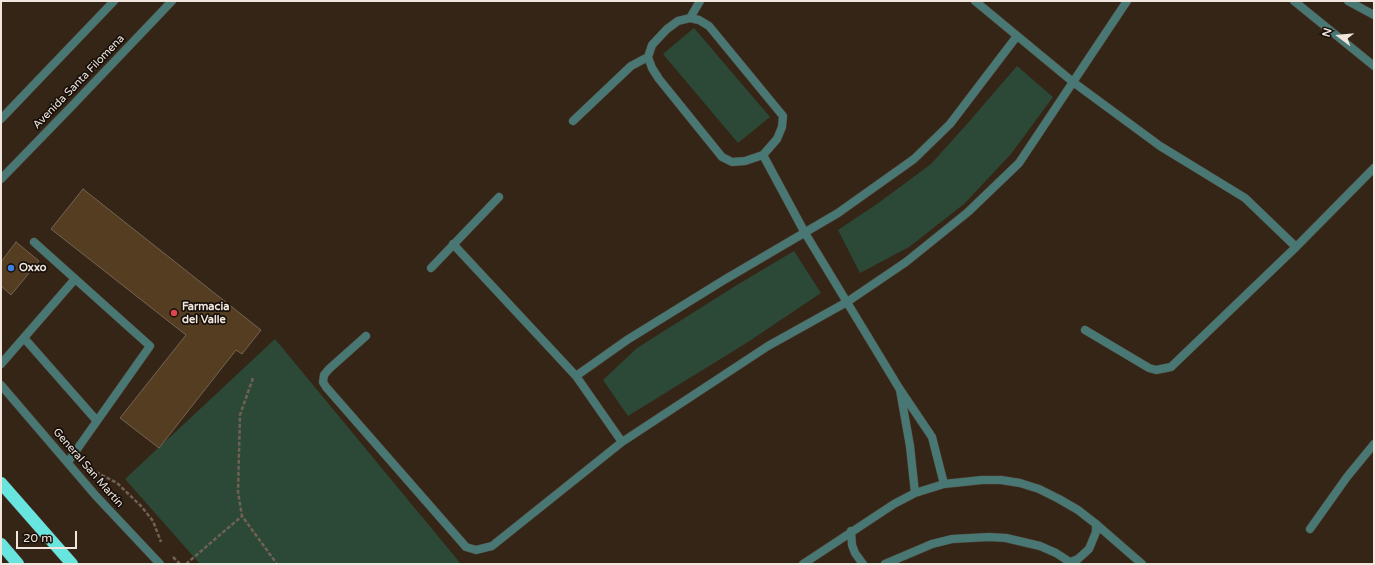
<!DOCTYPE html>
<html>
<head>
<meta charset="utf-8">
<style>
  body { margin:0 }
  #map { position:relative; width:1375px; height:565px; overflow:hidden; background:#352517; font-family:"Varela Round",sans-serif }
  canvas { display:block }
  .frame { position:absolute; inset:0; border:2px solid #f1e6dd; pointer-events:none }
  .north { position:absolute; left:1319px; top:16px; width:40px; height:40px; -webkit-text-stroke:3px #17100a; paint-order:stroke; rotate:286deg; font-size:11px; font-weight:700; line-height:16px; text-align:center; color:#f1e6dd }
  .north::after { content:''; display:block; margin:auto; width:14px; height:18px; background:#f1e6dd; clip-path:polygon(50% 0,100% 100%,50% 72%,0 100%) }
  .scale { position:absolute; left:16px; top:531px; width:61px; height:18px; box-sizing:border-box; border:2px solid #f1e6dd; border-top:0; padding-left:5px; font-size:12px; line-height:14px; white-space:nowrap; color:#f1e6dd; -webkit-text-stroke:3px #17100a; paint-order:stroke }
</style>
</head>
<body>
<div id="map">
<canvas width="1375" height="565"></canvas>
<div class="frame"></div>
<div class="north">N</div>
<div class="scale">20 m</div>
</div>
<script>
const context = document.querySelector('canvas').getContext('2d');
context.lineJoin = 'round';
function fill(path, color) { context.fillStyle = color; context.fill(path, 'evenodd'); }
const poly = rows => new Path2D(rows.map(r => 'M' + r).join(''));
function trace(path, color, width, dash) { context.strokeStyle = color; context.lineWidth = width; context.lineCap = dash ? 'butt' : 'round'; context.setLineDash(dash || []); context.stroke(path); }
function drawText(font, color, halo, rows, align = 'center') {
  context.font = font + ' "Varela Round",sans-serif'; context.lineWidth = 3.5; context.setLineDash([]); context.textBaseline = 'middle'; context.strokeStyle = halo; context.fillStyle = color; for (const [text, x, y, turn = 0] of rows) {
    context.save(); context.translate(x, y); context.rotate((+turn || 0) * Math.PI / 180); context.textAlign = isNaN(turn) ? turn : align; if (halo) context.strokeText(text, 0, 0); context.fillText(text, 0, 0); context.restore();
  }
}
const green = poly([
  [694,28,770,117,738,143,663,54],
  [1017,66,1053,97,1011,154,964,204,909,247,860,273,838,230,877,204,931,164,967,124],
  [794,251,821,293,748,342,628,416,603,380,637,348,737,285],
  [275,339,461,564,200,564,125,479]
]);
const building = poly([
  [83,189,261,330,242,354,236,350,159,448,120,418,186,335,51,229,83,189],
  [16,242,39,261,11,295,1,286,1,262,16,242]
]);
const path = poly([
  [253,378,240,415,238,492,242,516,277,564],
  [96,472,117,483,141,506,153,521,161,542],
  [173,557,180,564],
  [186,564,242,516]
]);
const service = poly([
  [34,242,150,346,68,462],
  [24,338,97,421],
  [1,364,75,279]
]);
const minor = poly([
  [975,1,1073,82,1160,146,1245,198,1296,247],
  [1294,1,1374,66],
  [1348,1,1374,15],
  [690,18,699,20,709,26,783,116,782,127,777,139,763,155,745,161,732,162,722,157,659,79,652,68,648,57,652,45,667,29,678,21,690,18],
  [690,18,700,1],
  [573,121,631,66,648,57],
  [763,155,805,233,899,388,932,437,944,484],
  [453,244,576,376,622,442],
  [431,268,499,197],
  [1085,330,1149,368,1156,370,1171,367,1296,247,1374,168],
  [366,336,329,369,324,375,323,382,326,387,466,547,476,550,492,546,622,442,768,346,847,302,906,262,968,212,1019,163,1127,1],
  [576,376,627,340,724,280,838,213,914,159,950,124,1017,36],
  [900,390,910,446,915,493],
  [1310,529,1347,477,1374,444],
  [851,531,852,545,855,553,863,564],
  [1071,562,1078,559,1089,549,1096,532,1096,524],
  [803,564,894,504,915,493,944,484,982,480,1001,480,1020,483,1039,489,1059,499,1078,510,1096,524,1142,564],
  [885,564,932,544,952,539,989,537,1006,538,1040,546,1056,553,1073,564]
]);
const tertiary = poly([
  [1,119,114,1],
  [1,179,70,108,172,1],
  [1,385,96,496,160,564]
]);
const motorway = poly([
  [1,483,72,564],
  [1,544,18,564]
]);
const markers = [
  [11,268,4,"#3f7fe0"],
  [174,313,4,"#e0444e"]
];
const streetNames = [
  ["Avenida Santa Filomena",79,82,-46],
  ["General San Martín",88,468,49]
];
const poiNames = [
  ["Oxxo",19,268],
  ["Farmacia",182,307],
  ["del Valle",182,320]
];
fill(green, '#2b4936');
fill(building, '#553d22');
trace(building, '#756453', 1);
trace(service, '#4f4033', 9);
trace(minor, '#4f4033', 9);
trace(tertiary, '#4f4033', 9);
trace(motorway, '#4f4033', 13);
trace(path, '#706155', 2.5, [4, 2]);
trace(service, '#497774', 8);
trace(minor, '#497774', 8);
trace(tertiary, '#497774', 8);
trace(motorway, '#67e5de', 12);
for (const [x, y, r, color] of markers) { const dot = new Path2D(); dot.arc(x, y, r, 0, 2 * Math.PI); context.fillStyle = color; context.fill(dot); trace(dot, '#17100a', 1.5); }
drawText('11px', '#f1e6dd', '#17100a', streetNames);
drawText('bold 11px', '#f1e6dd', '#17100a', poiNames, 'left');
</script>
</body>
</html>
